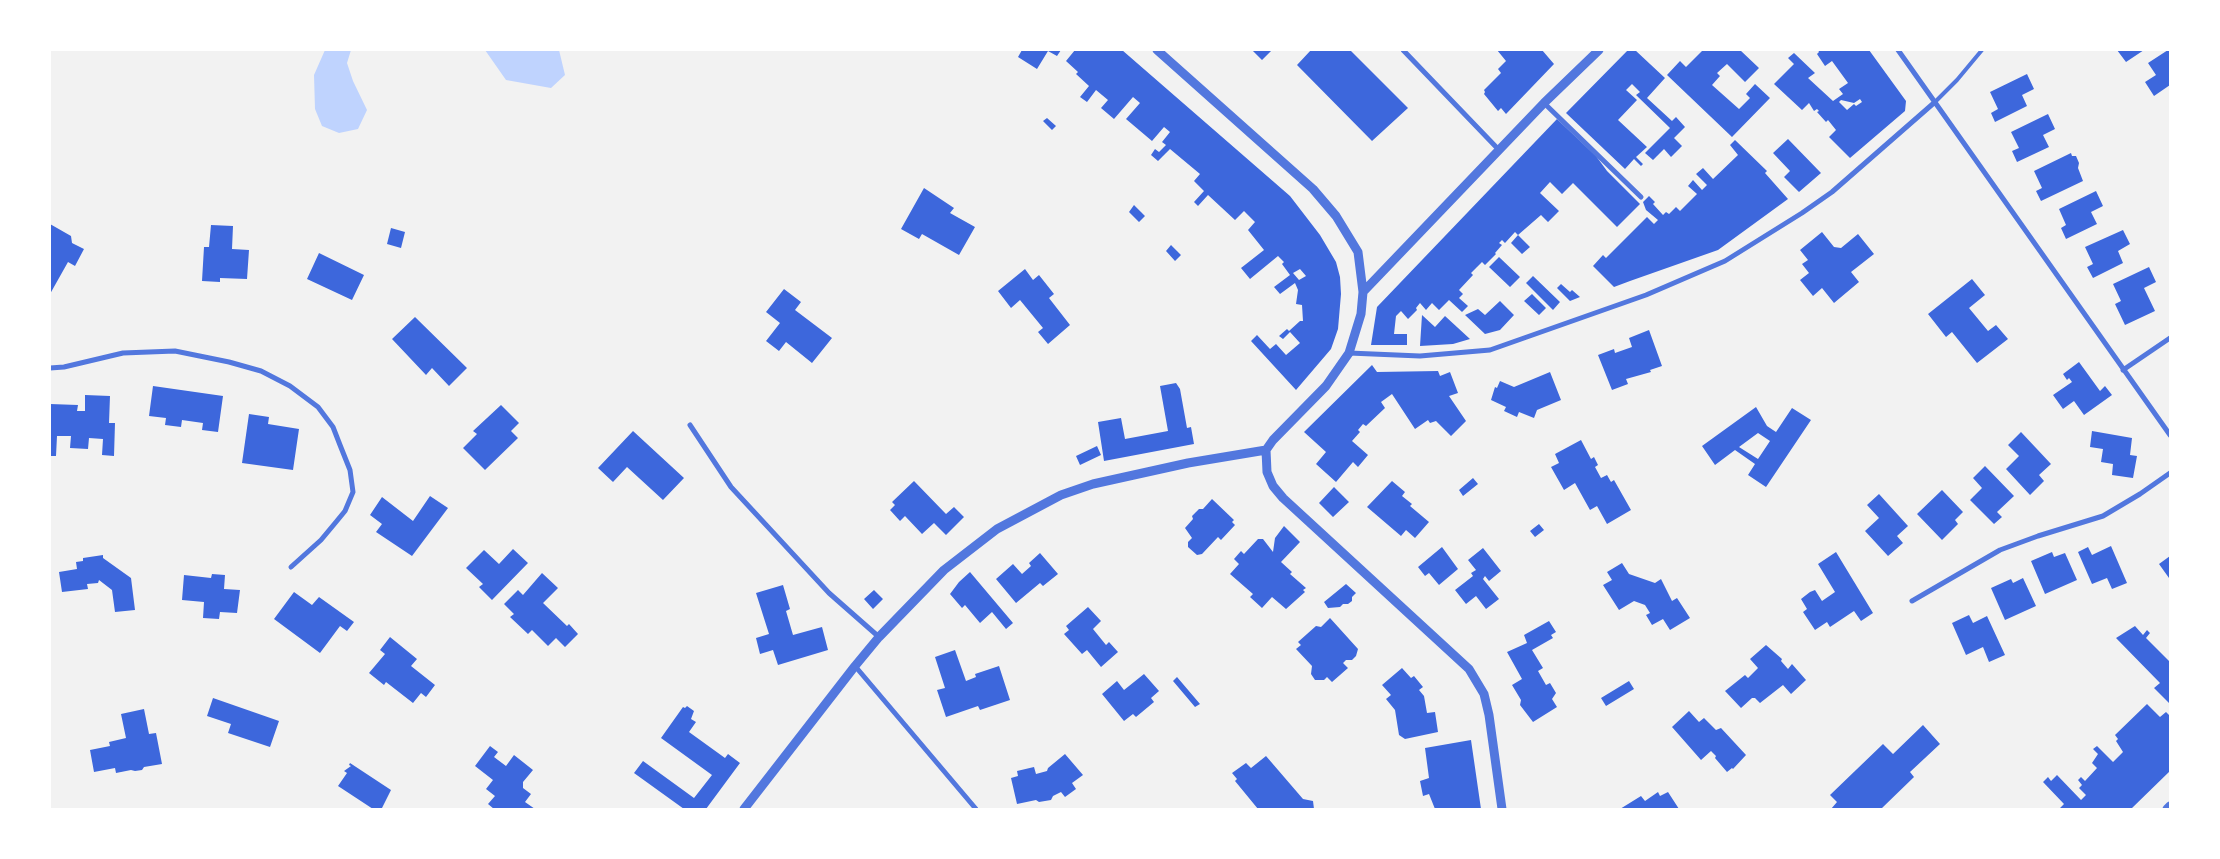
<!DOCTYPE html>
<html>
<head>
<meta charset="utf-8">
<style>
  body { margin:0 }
  #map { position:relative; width:2220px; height:859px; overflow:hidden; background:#f2f2f2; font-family:Figtree,sans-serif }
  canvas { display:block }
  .frame { position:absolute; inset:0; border:51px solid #fff; pointer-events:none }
</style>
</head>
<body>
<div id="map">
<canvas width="2220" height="859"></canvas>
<div class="frame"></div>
</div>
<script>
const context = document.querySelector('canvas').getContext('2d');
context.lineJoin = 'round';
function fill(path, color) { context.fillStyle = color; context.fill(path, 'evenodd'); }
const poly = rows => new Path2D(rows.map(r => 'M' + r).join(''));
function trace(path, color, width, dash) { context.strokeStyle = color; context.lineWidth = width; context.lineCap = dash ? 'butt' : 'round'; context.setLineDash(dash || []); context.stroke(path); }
const water = poly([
  [325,50,351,50,347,63,353,81,367,110,358,129,339,133,322,126,315,109,314,75],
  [485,50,559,50,565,75,551,88,506,80]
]);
const building = poly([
  [1022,50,1061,50,1057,56,1048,51,1037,69,1018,57],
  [1075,50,1122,50,1290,196,1320,235,1336,262,1340,277,1341,294,1338,329,1331,349,1296,390,1251,341,1257,335,1270,349,1276,344,1286,355,1300,343,1290,332,1283,339,1279,336,1287,329,1289,331,1300,321,1303,321,1302,305,1296,304,1298,290,1295,283,1280,294,1274,287,1290,275,1282,264,1284,262,1278,256,1250,279,1241,268,1264,250,1248,230,1255,222,1244,211,1235,220,1208,195,1198,206,1194,202,1204,191,1194,181,1200,174,1170,149,1158,161,1151,155,1155,149,1159,152,1166,145,1162,142,1170,132,1164,127,1152,141,1126,119,1140,103,1133,97,1114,119,1101,108,1108,100,1096,90,1087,102,1080,97,1089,86,1076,74,1078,72,1066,61],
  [1300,269,1306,276,1299,280,1293,273],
  [1252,50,1272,50,1262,60],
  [1311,50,1350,50,1408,108,1372,141,1297,65],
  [1497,50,1542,50,1554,64,1506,114,1501,108,1498,111,1484,94,1485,92,1484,90,1501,73,1498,69,1506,61],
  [1628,50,1635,50,1665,78,1647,98,1672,121,1676,117,1685,127,1674,138,1682,146,1671,157,1664,149,1653,160,1645,153,1670,128,1636,95,1640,92,1632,84,1626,90,1637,100,1618,120,1647,147,1636,157,1643,164,1641,166,1634,159,1625,169,1566,113],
  [1703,50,1740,50,1759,68,1745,82,1727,64,1717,73,1720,76,1712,85,1739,109,1750,98,1746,94,1755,84,1770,98,1732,137,1667,75,1680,61,1686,67],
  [1818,50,1869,50,1906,101,1905,111,1850,158,1829,137,1836,130,1828,120,1826,122,1817,112,1819,111,1817,109,1814,111,1809,103,1802,110,1774,84,1794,64,1788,58,1794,53,1815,73,1808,78,1833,101,1843,94,1839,89,1848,83,1832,61,1825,66,1817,54,1819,52],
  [1860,99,1862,102,1856,106,1854,104,1847,110,1839,102,1841,100,1854,103],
  [2117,50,2144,50,2126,62],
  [2168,50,2170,50,2170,85,2154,96,2145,82,2156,75,2148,63],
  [2027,74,2034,89,2022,95,2027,106,1995,122,1991,113,1998,109,1990,92],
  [2048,114,2055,129,2043,135,2049,147,2017,162,2012,151,2019,148,2011,132],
  [1047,118,1056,126,1052,130,1043,121],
  [1557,119,1596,156,1607,171,1640,204,1617,227,1573,183,1562,194,1550,182,1540,193,1559,211,1548,222,1541,215,1518,235,1515,232,1505,243,1502,240,1499,243,1502,245,1495,253,1496,254,1485,265,1482,262,1471,273,1473,275,1459,290,1463,294,1459,298,1468,306,1462,312,1449,300,1439,310,1432,303,1426,310,1420,303,1416,308,1417,310,1408,319,1401,311,1396,316,1394,334,1407,334,1407,345,1371,345,1377,307],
  [1788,139,1821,173,1799,192,1784,177,1790,171,1773,153],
  [1735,140,1767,171,1765,173,1788,199,1718,250,1630,281,1614,287,1593,266,1603,255,1606,258,1647,217,1654,224,1658,220,1646,210,1643,202,1649,196,1655,202,1653,204,1663,215,1666,212,1669,214,1676,207,1680,211,1697,194,1688,186,1693,180,1702,190,1707,185,1696,174,1703,168,1713,179,1738,155,1730,145],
  [2071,153,2072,156,2076,156,2079,163,2078,168,2083,181,2041,201,2036,191,2042,188,2034,171],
  [924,188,954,208,950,213,975,227,959,255,922,234,919,239,901,229],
  [2096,191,2103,206,2091,212,2097,224,2066,239,2061,228,2066,225,2059,209],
  [1134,205,1145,216,1139,222,1129,212],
  [50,224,71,236,72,243,84,249,75,266,68,262,50,294],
  [211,225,233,226,232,249,249,250,247,279,220,278,220,282,202,281,204,247,209,247],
  [391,228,405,232,401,248,387,244],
  [2123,230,2130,244,2118,251,2123,263,2093,278,2087,267,2093,264,2085,247],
  [1822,232,1834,247,1841,248,1858,234,1874,254,1851,272,1859,282,1834,303,1822,288,1813,296,1800,280,1809,273,1802,264,1808,260,1800,250],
  [1518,235,1530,247,1522,254,1511,243],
  [1171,245,1181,255,1175,261,1166,251],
  [319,253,364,275,352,300,307,279],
  [1499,257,1520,277,1510,287,1489,267],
  [2149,267,2156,282,2144,288,2155,311,2125,325,2115,304,2121,301,2113,284],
  [1025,269,1033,280,1039,275,1054,294,1049,298,1070,325,1048,344,1038,332,1043,328,1020,300,1011,308,998,291],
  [1533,276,1560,302,1553,310,1526,283],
  [1972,279,1985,295,1969,308,1988,331,1996,325,2008,339,1977,363,1952,332,1946,337,1928,314],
  [1561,284,1570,292,1572,290,1580,297,1570,301,1557,288],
  [784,289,801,302,795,310,832,338,812,363,786,342,779,351,766,341,780,323,766,312],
  [1532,294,1546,308,1539,315,1524,301],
  [1500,301,1514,315,1500,330,1485,334,1465,315,1478,309,1485,315],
  [1422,315,1435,327,1445,316,1470,339,1453,344,1420,346],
  [415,317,467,368,449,386,432,368,426,375,392,339],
  [1649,330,1662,366,1650,370,1651,372,1626,379,1628,384,1612,390,1598,355,1614,349,1615,353,1632,347,1629,338],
  [2079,362,2100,391,2105,386,2112,395,2084,415,2074,401,2063,409,2053,395,2072,382,2069,378,2067,380,2063,374],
  [1372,365,1377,372,1438,371,1440,376,1450,372,1458,393,1449,396,1466,421,1451,436,1436,421,1430,423,1428,420,1415,429,1392,394,1381,402,1385,408,1366,426,1363,424,1358,430,1360,432,1352,441,1368,455,1358,467,1353,462,1336,482,1316,464,1326,452,1304,432],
  [1550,372,1561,400,1537,410,1534,418,1519,412,1517,417,1504,411,1506,407,1491,400,1495,387,1497,388,1500,381,1514,387],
  [1176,383,1180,389,1187,428,1191,427,1194,444,1104,461,1098,422,1121,418,1125,439,1168,431,1160,386],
  [153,386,223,396,218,432,202,430,203,423,182,420,181,427,165,425,166,418,149,416],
  [85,395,110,396,109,423,115,423,114,456,102,455,103,439,89,438,88,449,70,448,71,436,57,436,56,456,50,456,50,404,78,405,77,411,85,411],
  [501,405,519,423,511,431,518,438,485,470,463,448,477,434,473,431],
  [1756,407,1767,426,1776,432,1792,408,1811,420,1766,487,1748,475,1755,464,1735,450,1715,465,1702,446],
  [1758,433,1770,441,1758,459,1739,447],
  [249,414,269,417,268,424,299,429,293,470,242,463],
  [633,431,684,478,663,500,627,467,613,482,598,468],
  [2092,431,2132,438,2130,455,2137,456,2133,478,2112,475,2113,464,2101,462,2103,449,2090,447],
  [2021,432,2051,464,2039,475,2044,481,2030,495,2006,469,2019,456,2008,445],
  [1581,440,1591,459,1594,457,1598,465,1595,467,1601,478,1607,475,1611,482,1614,480,1631,510,1607,524,1597,506,1590,510,1575,483,1564,490,1551,467,1559,463,1555,454],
  [1097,446,1101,455,1080,465,1076,456],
  [1985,466,2014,496,1997,512,2002,517,1994,524,1970,500,1982,488,1973,478],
  [1473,478,1478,484,1463,496,1459,490],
  [914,481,946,514,954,507,964,517,946,535,934,523,922,534,905,516,900,521,890,510,895,505,892,502],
  [1392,481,1405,492,1402,496,1412,504,1410,506,1429,522,1415,538,1406,530,1401,536,1367,507],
  [1334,487,1349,502,1333,517,1319,503],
  [1942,490,1963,512,1955,520,1958,524,1942,540,1917,514],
  [1879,494,1908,526,1897,536,1903,543,1888,556,1865,531,1879,518,1867,505],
  [430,496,448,508,412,556,376,532,382,524,370,515,382,497,413,521],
  [1212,499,1234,520,1232,522,1235,525,1221,540,1218,537,1202,554,1197,555,1188,547,1188,542,1192,538,1185,528,1193,519,1192,516,1199,509,1203,509],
  [1539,524,1544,530,1535,537,1530,531],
  [1284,526,1300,542,1281,562,1292,572,1290,574,1306,588,1303,590,1305,592,1286,609,1272,597,1262,608,1250,597,1253,594,1230,574,1239,564,1234,559,1241,551,1244,554,1258,539,1263,539,1273,552,1275,538],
  [2111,546,2127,583,2112,589,2107,578,2092,584,2078,552,2088,547,2092,555],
  [1442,547,1458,569,1439,585,1429,573,1425,576,1418,567],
  [1483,548,1501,571,1489,581,1485,576,1483,579,1499,599,1486,609,1476,596,1466,604,1455,590,1473,576,1471,573,1476,570,1468,560],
  [513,549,528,563,492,600,479,587,483,584,466,568,484,550,499,564],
  [1836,552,1873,613,1861,621,1854,611,1830,627,1827,622,1815,630,1803,612,1807,609,1801,599,1810,592,1815,590,1822,601,1835,592,1818,564],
  [2052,552,2054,557,2065,553,2077,580,2045,594,2031,561],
  [1040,553,1058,574,1043,586,1040,583,1016,603,996,579,1013,564,1022,574,1031,566,1029,563],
  [103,555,103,558,131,578,135,610,115,612,112,590,99,580,98,583,87,584,88,589,62,592,59,572,77,569,76,562,83,561,83,558],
  [2170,556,2170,577,2169,578,2159,564],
  [1622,563,1629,574,1655,583,1661,579,1672,601,1677,598,1690,618,1670,630,1663,619,1652,625,1646,615,1650,613,1645,605,1634,601,1619,610,1603,585,1612,580,1607,572],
  [970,572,1013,623,1006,629,992,612,980,623,965,605,962,608,950,594,959,582],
  [542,573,558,588,543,603,567,626,569,624,578,634,565,647,556,638,548,646,532,630,528,634,510,617,514,614,504,604,518,590,523,595],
  [212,574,225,575,224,589,240,590,237,613,220,612,219,619,203,618,204,602,182,600,184,575,211,578],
  [2023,578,2036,606,2005,620,1991,588,2011,579,2013,583],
  [1346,584,1356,593,1352,597,1352,601,1348,604,1343,604,1340,607,1328,608,1324,602],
  [783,585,790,609,786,611,793,635,822,627,828,650,778,665,773,650,760,654,756,638,769,634,756,593],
  [874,590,883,599,873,609,864,599],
  [294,592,312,605,319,597,354,622,347,631,340,626,320,653,274,619],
  [1088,607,1101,621,1093,629,1106,645,1109,642,1118,652,1101,667,1087,650,1082,654,1064,634,1069,630,1066,626],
  [1969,615,1973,623,1987,616,2005,655,1989,662,1983,647,1966,655,1952,623],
  [1330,618,1358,649,1356,656,1352,660,1346,660,1343,663,1348,668,1332,682,1327,677,1324,680,1315,680,1311,674,1312,666,1296,649,1301,645,1298,642,1316,626,1321,627],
  [1549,621,1556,632,1551,635,1553,638,1532,650,1543,668,1538,671,1546,685,1550,683,1556,693,1552,699,1557,707,1533,722,1520,705,1521,700,1512,685,1522,679,1507,652,1527,643,1524,635],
  [2135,626,2143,635,2147,630,2150,633,2146,638,2170,662,2170,704,2154,688,2160,683,2116,638],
  [390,637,417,659,411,666,435,685,426,697,421,693,413,703,386,682,384,685,369,673,385,654,380,650],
  [1766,645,1782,659,1781,661,1788,669,1792,664,1806,680,1791,694,1783,685,1760,703,1755,698,1752,698,1741,708,1725,691,1745,675,1748,678,1758,668,1750,659],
  [955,650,966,681,976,677,975,674,999,666,1010,700,980,710,978,706,946,717,937,690,945,688,935,657],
  [1402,668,1411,678,1414,676,1423,687,1419,690,1424,696,1427,713,1435,712,1438,732,1405,739,1399,735,1395,710,1386,699,1391,695,1382,685],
  [1144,674,1159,691,1151,698,1154,702,1136,717,1133,714,1124,721,1102,694,1117,681,1124,690],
  [1177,677,1200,704,1195,707,1173,681],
  [1629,681,1634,689,1606,706,1601,698],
  [213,698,279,721,270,747,228,733,231,724,207,716],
  [2147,704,2160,717,2166,712,2170,716,2170,771,2131,809,2059,809,2064,804,2043,782,2048,777,2051,781,2057,775,2081,800,2086,795,2079,788,2082,785,2078,780,2081,777,2085,781,2097,768,2092,763,2098,754,2093,749,2097,746,2113,762,2123,752,2116,741,2118,739,2115,735],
  [687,706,694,711,691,719,696,722,689,732,725,758,728,754,740,763,706,809,684,809,634,773,643,761,694,798,712,775,661,738,683,707,685,708],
  [144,709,149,734,156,733,162,764,144,767,142,770,135,771,131,770,116,773,115,768,94,772,90,750,110,746,109,742,126,738,121,714],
  [1689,711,1699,722,1704,718,1716,730,1721,728,1746,755,1733,769,1732,768,1727,772,1715,758,1716,756,1711,751,1701,760,1672,727],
  [1923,725,1940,744,1910,772,1914,777,1881,809,1831,809,1837,802,1830,795,1883,744,1893,754],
  [1471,740,1481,809,1435,809,1429,794,1423,796,1420,781,1429,778,1425,748],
  [490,746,498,752,494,757,506,766,514,755,533,770,523,782,523,788,531,794,525,802,535,809,494,809,488,804,495,796,486,789,493,780,475,766],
  [1065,754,1083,775,1072,783,1076,789,1065,797,1061,792,1053,796,1051,800,1039,802,1036,800,1017,804,1011,778,1018,776,1017,771,1034,767,1036,774,1047,771,1048,768],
  [1266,756,1303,799,1313,801,1314,809,1258,809,1235,781,1237,779,1232,773,1246,763,1251,768],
  [350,763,391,790,382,808,373,809,338,786,347,773,344,771,351,766,349,765],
  [1658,792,1660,796,1668,792,1679,809,1620,809,1641,796,1645,801]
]);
const service = poly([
  [1935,102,1957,80,1982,50]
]);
const minor = poly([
  [1403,50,1499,150],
  [1898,50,2170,435],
  [1544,103,1641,197],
  [1349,353,1420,356,1490,350,1646,295,1725,261,1802,213,1832,192,1935,102],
  [50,368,64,367,123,353,175,351,229,362,261,371,290,386,318,407,333,427,340,445,350,470,353,492,345,511,336,522,321,540,291,567],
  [2123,370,2170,338],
  [690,425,731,487,829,593,879,637],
  [1912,601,2000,550,2038,536,2103,516,2140,494,2170,473],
  [855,666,976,809]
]);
const tertiary = poly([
  [1157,50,1313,189,1336,216,1358,252,1363,292,1361,314,1349,353,1326,386,1273,440,1266,450,1267,472,1273,486,1283,498,1469,669,1484,694,1489,715,1502,809],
  [1363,292,1544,103,1599,50],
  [744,809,855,666,879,637,944,570,997,529,1061,495,1093,484,1188,463,1266,450],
  [2167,809,2170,806]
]);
fill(water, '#bfd3fe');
fill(building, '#3d67dc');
trace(service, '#5277de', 4);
trace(minor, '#5277de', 5);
trace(tertiary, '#5277de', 9);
</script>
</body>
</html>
